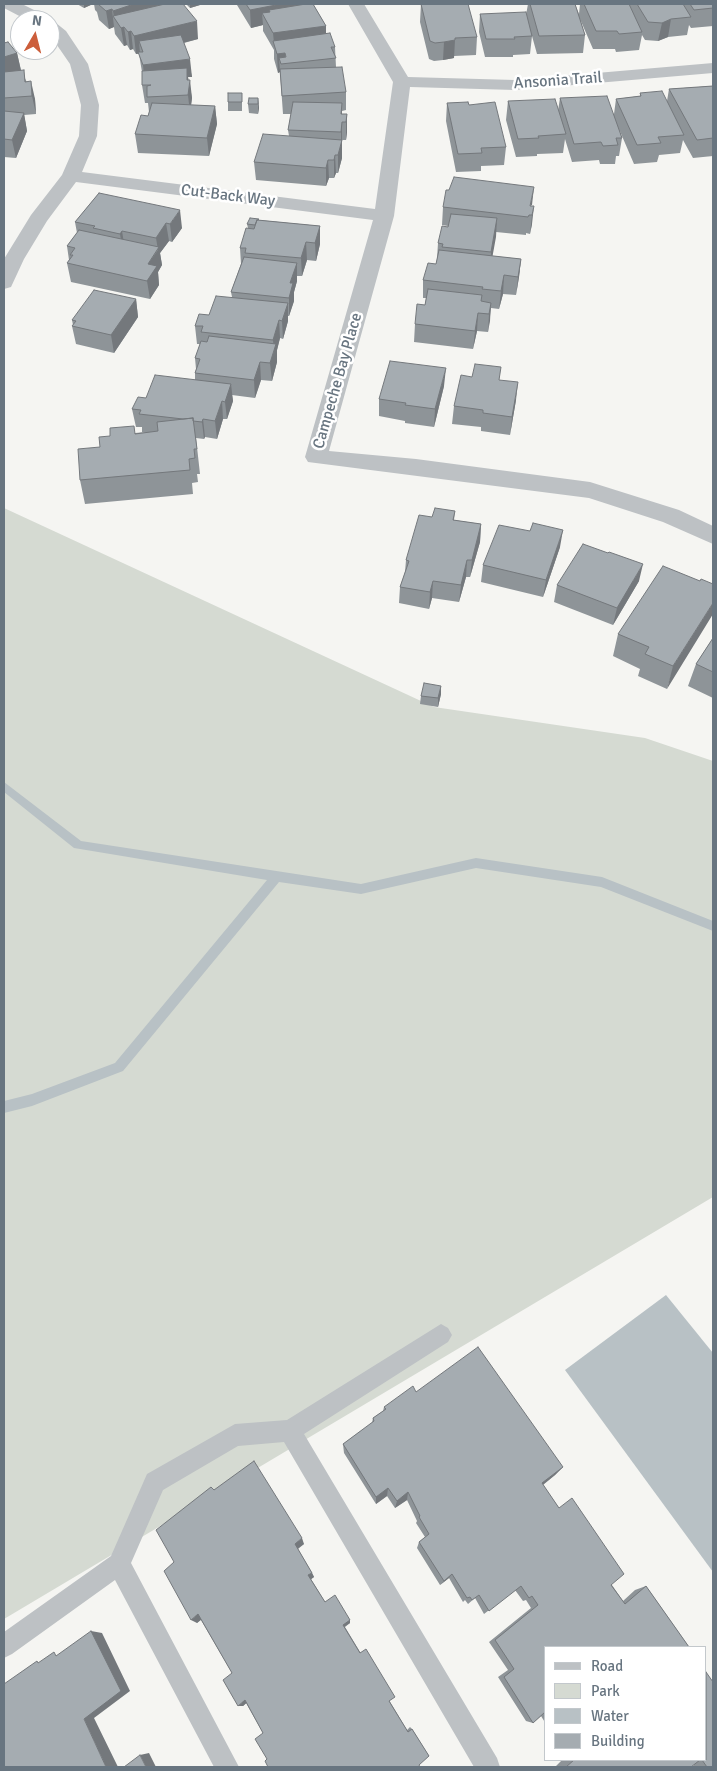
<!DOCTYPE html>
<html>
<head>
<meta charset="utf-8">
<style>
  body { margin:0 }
  #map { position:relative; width:717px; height:1771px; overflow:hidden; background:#f5f5f2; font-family:Signika,sans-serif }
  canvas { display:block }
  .frame { position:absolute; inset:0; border:5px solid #687580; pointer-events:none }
  .legend { position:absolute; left:544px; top:1646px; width:162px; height:115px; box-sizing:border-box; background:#fff; border:1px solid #c3c8cc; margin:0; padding:6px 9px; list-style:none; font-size:15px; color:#687580 }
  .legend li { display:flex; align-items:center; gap:10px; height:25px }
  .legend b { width:25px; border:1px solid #c3c8cc }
  .north { position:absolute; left:10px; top:10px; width:50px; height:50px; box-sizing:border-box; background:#fff; border:1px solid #c3c8cc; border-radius:50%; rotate:8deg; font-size:14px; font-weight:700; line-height:20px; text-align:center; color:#687580 }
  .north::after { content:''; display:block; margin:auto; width:18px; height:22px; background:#cc5e3b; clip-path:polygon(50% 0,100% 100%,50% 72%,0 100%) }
</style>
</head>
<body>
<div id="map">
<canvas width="717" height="1771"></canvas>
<div class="frame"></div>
<ul class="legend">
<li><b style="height:6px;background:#bdc1c4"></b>Road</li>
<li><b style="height:14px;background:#d5dad2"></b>Park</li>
<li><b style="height:14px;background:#b8c1c5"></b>Water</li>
<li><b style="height:14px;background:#a5acb1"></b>Building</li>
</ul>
<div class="north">N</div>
</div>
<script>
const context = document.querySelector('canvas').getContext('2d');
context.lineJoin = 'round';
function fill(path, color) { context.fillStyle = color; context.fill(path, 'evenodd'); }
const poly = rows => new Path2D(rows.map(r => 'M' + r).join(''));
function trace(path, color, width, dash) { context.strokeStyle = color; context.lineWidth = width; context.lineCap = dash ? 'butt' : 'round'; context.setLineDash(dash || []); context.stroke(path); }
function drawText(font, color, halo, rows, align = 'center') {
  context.font = font + ' Signika,sans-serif'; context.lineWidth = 5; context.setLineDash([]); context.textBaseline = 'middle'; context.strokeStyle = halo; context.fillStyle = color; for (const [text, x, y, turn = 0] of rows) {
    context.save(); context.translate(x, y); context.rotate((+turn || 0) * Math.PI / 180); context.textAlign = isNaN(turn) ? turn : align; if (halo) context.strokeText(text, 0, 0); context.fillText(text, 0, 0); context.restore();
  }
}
const green = poly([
  [4,508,434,707,645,738,713,761,713,1197,4,1619]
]);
const water = poly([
  [666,1295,713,1353,713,1572,565,1370]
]);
const stream = poly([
  [4,782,81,841,361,884,476,858,602,877,713,921,713,931,601,887,476,868,361,894,279,882,123,1071,32,1106,4,1113,4,1101,32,1094,115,1063,267,880,74,848,4,792,4,782]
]);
const service = poly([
  [441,1324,448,1328,452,1335,448,1342,304,1434,497,1758,500,1767,474,1767,284,1442,238,1446,163,1490,131,1563,239,1767,214,1767,115,1580,12,1654,4,1658,4,1632,111,1556,147,1474,235,1424,287,1420,441,1324]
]);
const minor = poly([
  [4,4,22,4,46,16,48,20,27,20,4,8,4,4],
  [348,4,364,4,408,77,515,80,713,63,713,73,515,90,410,87,394,216,329,451,416,459,590,482,679,510,713,526,713,544,663,522,589,498,308,462,305,457,373,220,76,182,47,221,24,259,11,287,4,289,4,259,31,215,62,175,79,136,81,105,70,64,50,35,50,22,56,23,66,31,88,64,99,105,97,136,82,172,375,209,393,82,348,4]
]);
const wall = poly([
  [77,4,93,4,84,8],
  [94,4,183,4,198,39,184,43,192,77,188,77,192,98,191,105,215,106,217,124,209,156,138,153,135,134,148,116,149,112,148,103,145,103,142,85,142,72,139,54,136,54,133,49,130,50,127,45,124,46,115,34,114,27,109,29,99,20,97,12,95,10],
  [186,4,200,4,200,5,190,8],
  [237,4,313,4,326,26,326,34,335,47,336,67,346,92,346,110,342,111,342,114,347,114,347,132,346,140,342,140,342,158,338,173,336,173,334,178,329,178,326,186,256,180,254,162,289,136,288,130,291,114,283,114,280,72,278,73,274,59,274,50,263,31,263,25,251,28,237,5],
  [421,4,477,37,476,55,454,56,454,58,443,60,434,61,429,59,420,22],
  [528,4,575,4,579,14,580,4,713,4,713,26,691,28,689,25,687,35,668,37,658,41,645,40,642,35,639,50,616,52,615,49,593,49,580,19,585,35,583,53,537,54,532,36,530,54,513,55,513,57,485,57,479,32,480,14,526,15],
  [4,43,17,53,21,70,35,99,36,114,24,115,27,131,16,158,4,157],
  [713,86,713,156,693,158,683,140,680,153,659,155,657,162,634,164,619,129,622,138,619,156,616,156,615,164,600,164,599,160,572,162,565,139,563,153,537,154,537,156,516,157,506,120,508,101,558,111,560,98,614,114,616,99,640,96,640,93,667,101,669,89],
  [242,93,242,111,228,111,228,102],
  [258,98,259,108,258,114,249,113,248,104],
  [447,103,469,105,506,147,504,165,481,166,481,171,456,172,446,121],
  [99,193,182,228,172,242,169,241,160,253,162,265,158,272,159,285,150,299,71,282,67,263,69,260,67,246,77,233,75,222],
  [532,206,532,224,530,234,526,233,526,235,496,232,492,256,521,259,519,277,516,295,503,294,499,309,491,308,488,332,477,331,473,349,414,342,415,324,425,305,426,298,423,298,423,280,436,264,437,259,438,243,448,226,442,225,443,207],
  [259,220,320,226,320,244,316,261,307,260,302,276,297,276,297,281,294,292,294,301,289,316,288,316,288,321,283,339,280,338,277,350,277,362,272,381,261,380,255,398,232,395,233,401,227,419,223,419,217,439,205,437,204,439,196,438,200,474,197,474,198,482,192,483,193,494,85,504,80,480,100,447,135,433,146,432,142,432,142,427,136,427,132,409,146,398,195,380,195,373,196,369,195,358,200,344,197,344,195,326,232,297,231,292,241,264,240,248,248,228,247,224],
  [136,299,138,317,114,353,76,344,72,326,73,325,72,320],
  [500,380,516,400,510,435,481,431,481,427,452,424,454,406],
  [444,386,434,427,405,423,405,421,379,416,379,399],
  [455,511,454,520,481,524,480,542,470,577,466,577,459,602,432,598,429,609,399,603,400,587,405,572,406,560,432,517],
  [530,531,560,547,543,597,481,582,483,565],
  [639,581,613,625,554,602,557,585],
  [700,581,667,689,638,676,640,669,613,656,618,634],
  [713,635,713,698,688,686,696,664,713,638,712,638],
  [441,686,441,694,438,707,420,704,421,696],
  [416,1392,563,1467,555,1475,543,1485,623,1601,635,1590,646,1586,689,1647,546,1647,546,1724,541,1716,533,1723,526,1721,498,1677,508,1670,489,1642,531,1608,526,1600,523,1601,515,1590,484,1614,475,1598,468,1604,465,1600,463,1602,449,1578,440,1585,417,1548,419,1542,425,1537,416,1523,417,1521,407,1500,395,1508,387,1496,376,1504,344,1453,343,1444,372,1423,373,1418,383,1411,384,1407],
  [214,1490,304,1544,298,1549,312,1573,314,1577,311,1579,325,1602,350,1620,350,1623,345,1627,407,1730,410,1727,412,1729,429,1756,267,1759,263,1733,246,1703,243,1706,232,1673,201,1620,197,1623,174,1562],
  [562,1760,706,1760,713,1767,695,1767,693,1765,691,1767,557,1767,556,1766]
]);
const shadedWall = poly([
  [84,4,93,4,84,8],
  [134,4,167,4,114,18,113,11],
  [190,4,200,4,200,5,190,8],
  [281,4,310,4,270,12,269,10,270,24,262,13,263,25,251,28,250,10],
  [112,9,114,27,109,29,106,11],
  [671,19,668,37,658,41,662,23],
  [197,21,198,39,143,53,139,41,140,53,136,54,134,36],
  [326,26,326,44,274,43,273,33],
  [124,27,127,45,124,46,121,28],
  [131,31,133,49,130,50,128,32],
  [455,40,454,58,443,60,444,42],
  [17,53,21,71,4,76,4,57],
  [285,53,285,63,279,58,280,72,278,73,277,54],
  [190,59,192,77,188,77,189,88,190,80,192,98,190,113,188,95,145,84,143,65],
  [31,81,35,99,36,114,32,96],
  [258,98,259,108,258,114],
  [342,103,342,158,338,173,338,155,341,144,341,114],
  [215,106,217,124,209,156,207,138],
  [24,113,27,131,16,158,12,140],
  [347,114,347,132,346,140,346,122],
  [335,155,336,173,334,178,334,160],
  [328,160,329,178,326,186,326,168],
  [534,187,532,205,530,206],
  [534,206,532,224,530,234,532,215],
  [180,210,182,228,172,242,170,224],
  [497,218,496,237,490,270,491,252],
  [166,223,169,241,160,253,162,265,158,272,159,285,150,299,147,281,148,264,158,250,156,238],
  [320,226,320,244,316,261,315,243],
  [122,231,125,249,123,252,120,234],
  [306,242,307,260,302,276,301,258],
  [521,259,519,277,516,295,518,277],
  [297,263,297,281,294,292,294,301,289,316,289,298,290,283],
  [504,275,503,294,499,309,501,291],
  [136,299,138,317,114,353,111,335],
  [288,303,288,321,283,339,282,321],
  [491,303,490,321,488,332,489,314],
  [478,313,477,331,473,349,475,331],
  [279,320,280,338,277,350,277,362,272,381,270,363,274,351,273,340],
  [260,362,261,380,255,398,254,380],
  [446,368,444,386,434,427,435,409],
  [518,382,516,400,510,435,512,417],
  [231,384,233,401,227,419,225,402],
  [222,401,223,419,217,439,215,421],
  [203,419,205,437,204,439,202,422],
  [481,524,480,542,470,577,472,560],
  [563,530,560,547,543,597,546,580],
  [467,560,466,577,459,602,461,585],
  [643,564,639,581,613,625,617,608],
  [433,581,432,598,429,609,430,592],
  [713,603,713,614,667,689,673,666],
  [441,686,441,694,438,707,438,698],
  [563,1467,555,1475,535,1491,542,1483],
  [388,1488,387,1496,376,1504,376,1497],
  [408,1492,407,1500,395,1508,397,1501],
  [302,1538,304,1544,297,1549,295,1544],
  [312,1573,314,1577,310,1580,308,1575],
  [452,1574,449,1578,440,1585,444,1581],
  [198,1614,204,1617,197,1623,191,1620],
  [350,1620,350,1623,344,1627,343,1625],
  [91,1631,102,1633,130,1691,94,1718,118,1767,106,1767,84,1719],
  [245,1700,250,1700,243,1706,238,1706],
  [149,1753,156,1767,146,1767,140,1755]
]);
const building = poly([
  [98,4,134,4,113,11,112,9,106,11,98,4],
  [165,4,183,4,197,21,134,36,131,31,128,32,124,27,121,28,113,16,165,4],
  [246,4,281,4,250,10,246,4],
  [306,4,313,4,326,26,273,33,262,13,270,12,269,10,306,4],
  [421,4,468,4,477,37,455,38,455,40,444,42,435,43,430,41,421,4],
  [530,4,575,4,585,35,539,36,530,4],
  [584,4,629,4,642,32,619,34,617,31,596,31,584,4],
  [637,4,683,4,691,17,671,19,662,23,648,22,637,4],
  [690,4,713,4,713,8,694,10,690,4],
  [526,12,532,36,514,37,515,39,486,39,480,14,526,12],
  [330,33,335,47,331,47,336,58,281,64,279,58,286,57,285,53,277,54,273,41,330,33],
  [181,35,190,59,143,65,138,52,143,52,139,41,181,35],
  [8,42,17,53,4,57,4,43,8,42],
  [342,67,346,92,282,96,280,69,342,67],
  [187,68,187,80,190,80,188,95,147,97,147,86,151,85,142,85,142,71,187,68],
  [24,70,25,82,31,81,32,96,4,98,4,72,24,70],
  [713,86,713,138,697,140,669,89,713,86],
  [662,91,684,135,658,137,661,143,637,145,616,99,641,96,640,93,662,91],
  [228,93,242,93,242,102,228,102,228,93],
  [607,96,622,138,616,138,618,145,603,146,601,142,574,144,560,98,607,96],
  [249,98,258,98,258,104,248,104,249,98],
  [555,99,566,134,538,136,539,138,518,139,508,101,555,99],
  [293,102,342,103,341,114,347,114,346,122,342,122,341,132,288,130,293,102],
  [468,102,469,105,495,102,506,147,481,148,482,153,458,154,447,103,468,102],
  [152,103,215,106,207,138,135,134,141,115,148,116,152,103],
  [4,111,24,113,12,140,4,139,4,111],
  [263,134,342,140,338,155,335,155,334,160,328,160,326,168,254,162,263,134],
  [454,177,534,187,530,206,534,206,532,215,529,215,528,217,443,207,446,190,449,190,454,177],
  [99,193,180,210,170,224,166,223,156,238,122,231,120,234,93,228,95,226,75,222,99,193],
  [451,214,497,218,491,252,442,247,443,244,438,243,442,226,448,227,451,214],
  [250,218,259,219,258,220,257,220,255,225,247,224,250,218],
  [257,220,320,226,315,243,306,242,301,258,245,253,246,248,240,248,246,228,254,229,257,220],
  [79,230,159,247,148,264,157,266,147,281,67,263,73,255,70,255,75,248,67,246,79,230],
  [439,250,521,259,518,277,504,275,501,291,482,289,483,287,423,280,428,263,436,264,439,250],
  [244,257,297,263,290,283,293,283,289,298,231,292,244,257],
  [428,289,482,295,481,301,491,303,489,314,478,313,475,331,415,324,417,304,425,305,428,289],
  [94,290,136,299,111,335,72,326,76,321,72,320,94,290],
  [216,296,288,303,282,321,279,320,273,340,201,332,203,326,195,326,199,314,209,315,216,296],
  [209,336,276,344,270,363,260,362,254,380,195,373,200,359,195,358,201,341,207,342,209,336],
  [390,361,446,368,435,409,405,405,406,403,379,399,390,361],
  [475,364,501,367,499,380,518,382,512,417,483,413,483,410,454,406,461,375,472,377,475,364],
  [155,375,231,384,225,402,222,401,215,421,203,419,202,422,193,421,193,418,183,419,139,414,141,410,132,409,138,397,146,398,155,375],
  [193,418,197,449,194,449,195,458,189,459,190,470,80,480,78,449,100,447,99,437,110,436,110,428,134,426,135,434,158,431,157,422,193,418],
  [435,508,455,511,453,520,481,524,472,560,467,560,461,585,433,581,430,592,400,587,409,561,406,560,419,515,432,517,435,508],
  [533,523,563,530,546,580,483,565,499,525,530,531,533,523],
  [583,544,608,553,609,552,643,564,617,608,557,585,583,544],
  [663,566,700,581,701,579,713,584,713,603,673,666,645,654,649,647,618,634,663,566],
  [713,638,713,672,696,664,713,638],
  [424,683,441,686,438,698,421,696,424,683],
  [478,1347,563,1467,542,1483,559,1508,572,1498,624,1574,611,1585,625,1604,646,1586,689,1647,546,1647,546,1713,545,1712,533,1723,504,1677,514,1669,495,1640,538,1605,532,1596,529,1598,521,1586,489,1611,479,1595,472,1600,470,1597,467,1598,452,1574,444,1581,419,1542,429,1534,419,1517,420,1516,408,1492,397,1501,388,1488,376,1497,343,1444,374,1421,373,1418,386,1409,384,1407,413,1386,416,1392,478,1347],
  [254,1461,302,1538,295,1544,312,1573,308,1575,325,1602,335,1595,350,1620,343,1625,360,1653,366,1649,395,1697,389,1701,408,1732,412,1729,429,1756,419,1765,420,1767,268,1767,265,1761,267,1759,255,1739,263,1733,245,1700,238,1706,223,1680,232,1673,198,1614,191,1620,164,1571,174,1562,156,1530,211,1487,214,1490,254,1461],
  [91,1631,121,1691,84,1719,106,1767,4,1767,4,1684,37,1661,38,1663,54,1652,56,1656,91,1631],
  [706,1672,713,1682,713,1767,707,1767,702,1760,706,1760,706,1672],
  [140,1755,146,1767,124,1767,140,1755],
  [574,1760,700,1760,691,1767,566,1767,574,1760]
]);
const farStreetnames = [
  ["Ansonia Trail",558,81,-4],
  ["Cut-Back Way",228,196,7],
  ["Campeche Bay Place",338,381,-74]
];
fill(green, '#d5dad2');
fill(water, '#b8c1c5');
fill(stream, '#b8c1c5');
fill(service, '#bdc1c4');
fill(minor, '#bdc1c4');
fill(wall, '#8e9498');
fill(shadedWall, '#74787c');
fill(building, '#a5acb1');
trace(building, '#74787c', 1);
drawText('16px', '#687580', '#fff', farStreetnames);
</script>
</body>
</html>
